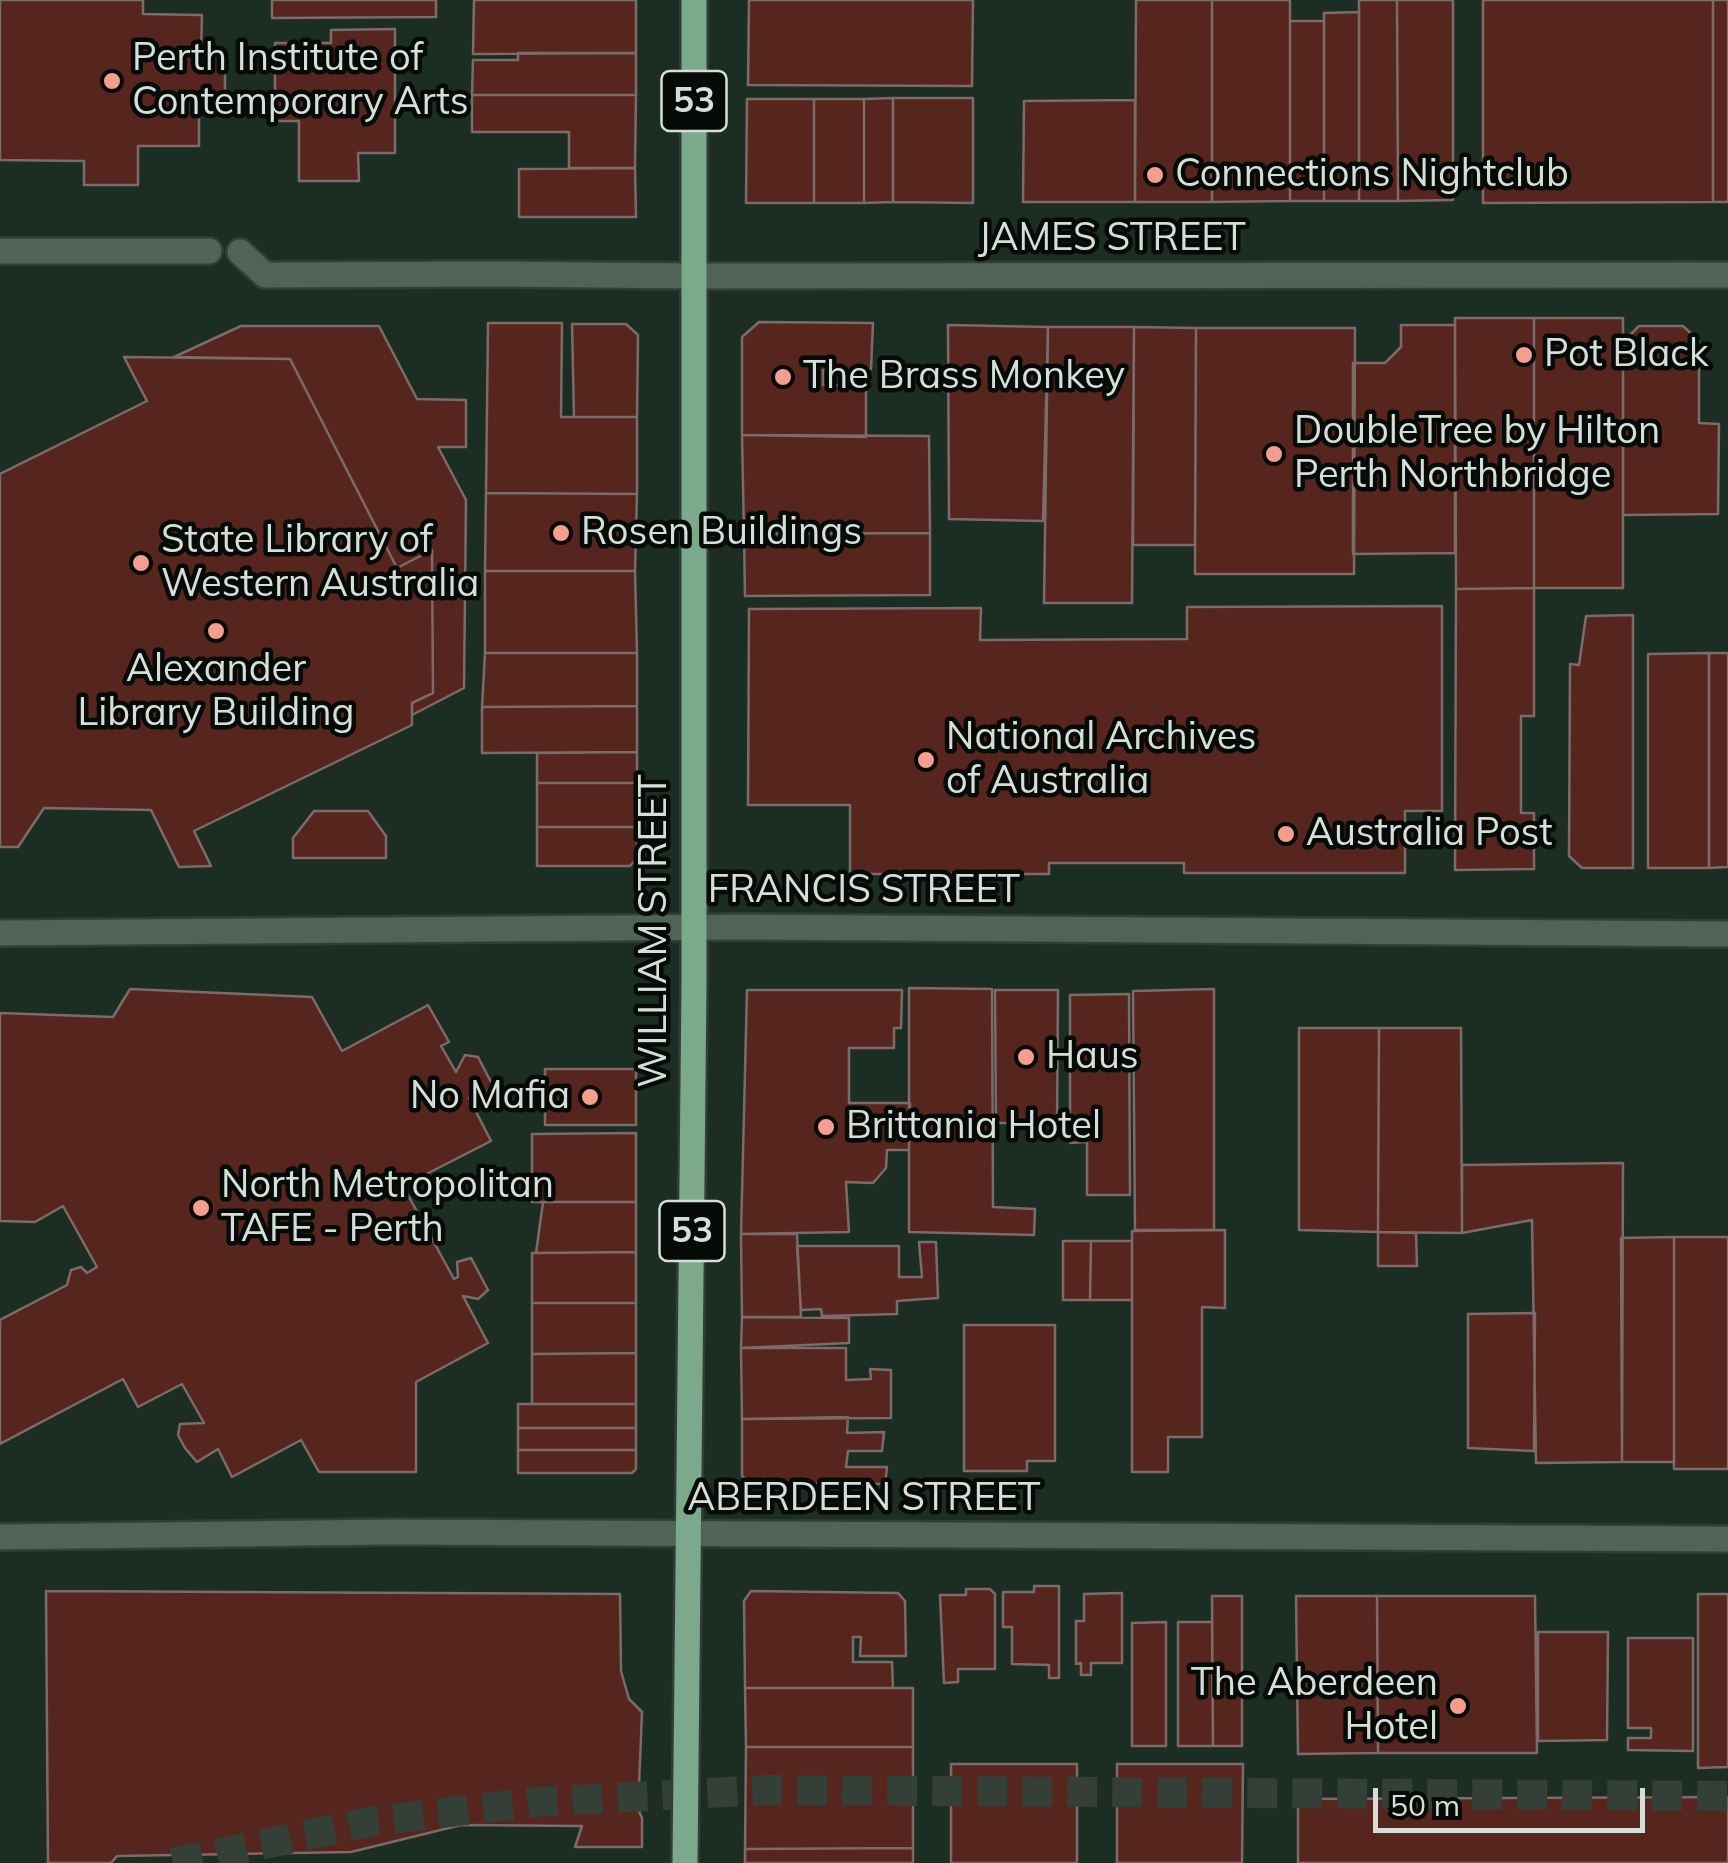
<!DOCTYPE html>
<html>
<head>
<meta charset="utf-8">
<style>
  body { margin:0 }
  #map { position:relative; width:1728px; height:1863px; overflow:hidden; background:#17231c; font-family:Mulish,sans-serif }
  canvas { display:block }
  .scale { position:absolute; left:1373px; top:1788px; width:272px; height:45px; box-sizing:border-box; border:5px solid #d6ded9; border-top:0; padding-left:12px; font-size:30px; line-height:35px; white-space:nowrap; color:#d6ded9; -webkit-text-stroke:8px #060b08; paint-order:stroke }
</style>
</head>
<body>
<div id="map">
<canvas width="1728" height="1863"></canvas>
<div class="scale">50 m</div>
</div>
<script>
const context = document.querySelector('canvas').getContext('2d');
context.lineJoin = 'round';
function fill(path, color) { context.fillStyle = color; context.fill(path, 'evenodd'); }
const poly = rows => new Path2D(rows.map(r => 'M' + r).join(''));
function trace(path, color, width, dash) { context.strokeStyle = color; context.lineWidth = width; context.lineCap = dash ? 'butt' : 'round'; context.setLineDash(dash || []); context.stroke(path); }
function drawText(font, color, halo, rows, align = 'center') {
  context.font = font + ' Mulish,sans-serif'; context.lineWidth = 9; context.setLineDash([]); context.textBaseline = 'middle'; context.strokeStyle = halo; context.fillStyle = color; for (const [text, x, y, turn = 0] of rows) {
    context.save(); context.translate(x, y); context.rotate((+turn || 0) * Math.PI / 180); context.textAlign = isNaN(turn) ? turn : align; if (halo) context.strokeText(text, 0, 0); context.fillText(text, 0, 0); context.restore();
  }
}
const built = poly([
  [0,0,1728,0,1728,1863,0,1863]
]);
const building = poly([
  [0,0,143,0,143,14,202,15,201,53,225,54,225,109,199,109,199,146,138,146,138,185,84,185,84,161,0,160,0,0],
  [272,0,436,0,436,17,272,18,272,0],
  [474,0,636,0,636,53,473,54,474,0],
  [749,0,973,0,972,86,748,85,749,0],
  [1136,0,1212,0,1212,202,1135,202,1136,0],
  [1212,0,1290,0,1290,201,1212,202,1212,0],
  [1359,0,1397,0,1398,201,1359,201,1359,0],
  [1397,0,1453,0,1453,200,1398,201,1397,0],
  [1483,0,1713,0,1713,202,1483,203,1483,0],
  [1713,0,1728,0,1728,202,1713,202,1713,0],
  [1359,12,1359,201,1324,201,1324,13,1359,12],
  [1290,21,1324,21,1324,201,1290,201,1290,21],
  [395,29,395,153,358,153,359,181,299,181,299,121,275,121,275,43,331,43,331,30,395,29],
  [518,53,636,53,636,95,472,95,473,60,518,60,518,53],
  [472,95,636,95,635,168,569,168,569,132,472,132,472,95],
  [893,98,893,202,864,203,864,99,893,98],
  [893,98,973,98,973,203,893,202,893,98],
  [747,99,814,99,814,203,746,203,747,99],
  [814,99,864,99,864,203,814,203,814,99],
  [1135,100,1135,202,1023,202,1024,101,1135,100],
  [635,168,636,217,519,217,519,169,635,168],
  [1455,318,1534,318,1534,588,1456,589,1455,318],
  [1534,318,1623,318,1623,588,1534,588,1534,318],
  [759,322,873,323,871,369,823,370,823,385,866,385,866,437,742,435,742,337,759,322],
  [488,323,562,323,561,417,637,417,637,494,486,493,488,323],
  [572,324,626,324,638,335,637,417,574,417,572,324],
  [948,325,1048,327,1043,521,949,519,948,325],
  [1401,325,1455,325,1455,553,1353,554,1353,363,1385,363,1401,347,1401,325],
  [241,326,379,326,417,399,466,400,466,447,438,447,466,500,464,688,412,715,412,703,433,693,432,550,397,568,290,359,174,357,241,326],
  [1639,326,1683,326,1699,341,1699,423,1719,424,1718,514,1623,515,1623,342,1639,326],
  [1048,327,1134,327,1132,603,1044,603,1048,327],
  [1134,327,1196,328,1195,545,1133,545,1134,327],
  [1196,328,1355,328,1354,574,1195,574,1196,328],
  [124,357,290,359,397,568,432,550,433,693,412,703,412,725,194,831,211,866,179,867,151,810,44,808,18,847,0,847,0,474,147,401,124,357],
  [742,435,929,436,930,533,744,534,742,435],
  [486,493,637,494,635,571,485,571,486,493],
  [930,533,930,595,745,596,744,534,930,533],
  [485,571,635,571,637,653,485,653,485,571],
  [1534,588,1534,716,1521,716,1521,813,1534,813,1534,869,1455,870,1456,589,1534,588],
  [1442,606,1442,811,1405,811,1405,873,1184,873,1184,863,1049,863,1049,874,850,874,850,805,748,805,749,609,981,608,980,640,1187,639,1187,607,1442,606],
  [1633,615,1633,868,1582,868,1569,856,1570,664,1579,665,1586,616,1633,615],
  [485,653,637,653,637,706,482,707,485,653],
  [1709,653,1709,868,1648,868,1648,654,1709,653],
  [1709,653,1728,653,1728,867,1709,868,1709,653],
  [637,706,637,752,482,753,482,707,637,706],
  [637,752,637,783,537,783,537,753,637,752],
  [537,783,637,783,637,827,537,827,537,783],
  [314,811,368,811,386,836,386,858,293,858,293,838,314,811],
  [537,827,637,827,637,858,630,866,537,866,537,827],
  [909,988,992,989,993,1207,1035,1209,1034,1235,909,1232,909,988],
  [130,989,312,997,342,1051,428,1005,449,1042,441,1046,456,1072,465,1055,478,1057,492,1084,486,1094,469,1098,491,1141,403,1186,454,1279,458,1277,457,1262,471,1258,488,1290,478,1299,463,1296,488,1343,416,1382,416,1472,319,1472,301,1440,232,1477,218,1449,197,1462,185,1448,178,1435,180,1424,204,1423,182,1384,138,1407,123,1379,0,1444,0,1320,67,1285,71,1270,81,1267,87,1273,97,1267,63,1206,35,1222,0,1221,0,1013,113,1017,130,989],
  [1214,989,1214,1230,1135,1230,1133,991,1214,989],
  [747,990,902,990,901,1028,894,1028,894,1048,849,1048,849,1103,910,1103,909,1150,887,1150,886,1168,873,1183,846,1182,849,1232,741,1234,747,990],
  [995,990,1058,990,1057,1123,996,1123,995,990],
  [1129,994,1130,1195,1087,1195,1087,1142,1070,1143,1070,995,1129,994],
  [1299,1028,1379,1028,1378,1232,1299,1230,1299,1028],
  [1379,1028,1461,1028,1462,1233,1378,1232,1379,1028],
  [545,1069,636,1069,636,1125,545,1125,545,1069],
  [636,1133,636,1202,532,1202,532,1134,636,1133],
  [1623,1163,1622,1462,1536,1463,1532,1220,1462,1233,1462,1165,1623,1163],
  [543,1202,636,1202,636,1252,536,1253,543,1202],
  [1225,1230,1225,1308,1202,1307,1202,1437,1168,1437,1168,1472,1132,1472,1132,1231,1225,1230],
  [1378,1232,1416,1233,1417,1266,1378,1266,1378,1232],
  [741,1234,797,1234,801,1317,742,1317,741,1234],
  [1674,1237,1674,1462,1622,1462,1621,1238,1674,1237],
  [1674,1237,1728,1237,1728,1469,1674,1469,1674,1237],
  [1063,1241,1091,1241,1090,1300,1063,1300,1063,1241],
  [1091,1241,1132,1241,1132,1300,1090,1300,1091,1241],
  [919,1242,936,1242,938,1298,897,1301,897,1314,822,1316,821,1309,801,1310,797,1246,899,1246,899,1277,922,1277,919,1242],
  [636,1252,636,1303,532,1303,532,1253,636,1252],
  [532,1303,636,1303,636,1353,532,1354,532,1303],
  [1535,1313,1534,1451,1468,1448,1468,1314,1535,1313],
  [742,1317,849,1318,849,1343,741,1348,742,1317],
  [964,1325,1055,1325,1055,1461,1027,1461,1027,1471,964,1471,964,1325],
  [741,1348,846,1348,846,1380,871,1379,870,1369,891,1370,891,1418,742,1419,741,1348],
  [636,1353,636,1404,532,1404,532,1354,636,1353],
  [518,1404,636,1404,636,1428,518,1428,518,1404],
  [848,1417,847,1433,884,1432,882,1451,848,1451,846,1467,887,1467,885,1484,750,1483,742,1476,742,1419,848,1417],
  [518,1428,636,1428,636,1450,518,1450,518,1428],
  [518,1450,636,1450,636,1469,632,1473,518,1473,518,1450],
  [1034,1586,1059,1586,1059,1678,1049,1678,1049,1665,1012,1664,1012,1627,1003,1627,1003,1592,1034,1592,1034,1586],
  [966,1589,990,1589,995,1594,995,1669,958,1669,958,1682,944,1683,940,1595,966,1595,966,1589],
  [46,1591,620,1594,621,1671,629,1699,642,1712,638,1809,642,1818,642,1847,575,1847,582,1826,461,1825,351,1852,117,1856,111,1863,48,1863,46,1591],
  [751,1591,898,1593,905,1601,906,1656,860,1656,861,1637,853,1637,853,1662,892,1662,893,1688,745,1688,744,1601,751,1591],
  [1122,1593,1122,1663,1091,1663,1091,1675,1081,1675,1081,1663,1076,1664,1076,1621,1084,1621,1084,1594,1122,1593],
  [1698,1594,1728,1594,1728,1767,1698,1768,1698,1594],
  [1212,1596,1242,1596,1242,1746,1213,1746,1212,1596],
  [1296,1596,1377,1596,1378,1753,1298,1754,1296,1596],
  [1377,1596,1535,1596,1537,1753,1378,1753,1377,1596],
  [1166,1622,1166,1746,1132,1746,1132,1623,1166,1622],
  [1178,1622,1212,1622,1213,1746,1178,1746,1178,1622],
  [1538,1632,1608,1632,1607,1740,1538,1741,1538,1632],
  [1628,1638,1693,1638,1693,1751,1628,1750,1628,1738,1651,1738,1651,1728,1628,1728,1628,1638],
  [745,1688,913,1688,913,1747,746,1747,745,1688],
  [746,1747,913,1747,913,1848,745,1849,746,1747],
  [951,1764,1077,1764,1077,1863,951,1863,951,1764],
  [1117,1764,1243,1764,1242,1863,1117,1863,1117,1764],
  [1728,1797,1728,1863,1298,1863,1298,1799,1728,1797],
  [913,1848,913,1863,745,1863,745,1849,913,1848]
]);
const motorwayTunnel = poly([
  [173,1863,374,1821,534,1802,767,1790,1728,1796]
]);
const pedestrian = poly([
  [0,251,209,251],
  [240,252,265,275,496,274]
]);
const minor = poly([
  [496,274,694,276],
  [0,933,744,927,1728,934]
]);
const tertiary = poly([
  [694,276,1728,275],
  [0,1537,391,1532,1728,1539]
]);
const primary = poly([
  [685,1863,694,984,694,0]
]);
const markers = [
  [112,81,10,"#f59d8e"],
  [1155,175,10,"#f59d8e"],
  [1524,355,10,"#f59d8e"],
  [783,377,10,"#f59d8e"],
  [1274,454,10,"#f59d8e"],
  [561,533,10,"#f59d8e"],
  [141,563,10,"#f59d8e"],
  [216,631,10,"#f59d8e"],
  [926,760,10,"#f59d8e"],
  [1286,834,10,"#f59d8e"],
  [1026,1057,10,"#f59d8e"],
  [590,1097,10,"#f59d8e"],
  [826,1127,10,"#f59d8e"],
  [201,1208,10,"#f59d8e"],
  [1458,1706,10,"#f59d8e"]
];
const shields = [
  [694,101,65],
  [692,1231,65]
];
const shieldNames = [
  ["53",694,101],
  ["53",692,1231]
];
const poiNames = [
  ["Perth Institute of",132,59],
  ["Contemporary Arts",132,103],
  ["Connections Nightclub",1175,175],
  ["Pot Black",1544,355],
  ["The Brass Monkey",803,377],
  ["DoubleTree by Hilton",1294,432],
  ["Perth Northbridge",1294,476],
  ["Rosen Buildings",581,533],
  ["State Library of",161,541],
  ["Western Australia",161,585],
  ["Alexander",216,670,"center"],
  ["Library Building",216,714,"center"],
  ["National Archives",946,738],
  ["of Australia",946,782],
  ["Australia Post",1306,834],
  ["Haus",1046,1057],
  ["No Mafia",570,1097,"right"],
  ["Brittania Hotel",846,1127],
  ["North Metropolitan",221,1186],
  ["TAFE - Perth",221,1230],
  ["The Aberdeen",1438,1684,"right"],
  ["Hotel",1438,1728,"right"]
];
const streetNames = [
  ["JAMES STREET",1112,239],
  ["FRANCIS STREET",864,891],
  ["WILLIAM STREET",655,931,-90],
  ["ABERDEEN STREET",864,1499]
];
fill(built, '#1c2e23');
fill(building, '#56251e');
trace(building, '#7c6b69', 2.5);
trace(motorwayTunnel, '#343f38', 30, [30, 15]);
trace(pedestrian, '#323d36', 30);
trace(minor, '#323d36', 30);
trace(tertiary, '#323d36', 30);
trace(primary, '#323d36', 30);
trace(pedestrian, '#4f6456', 25);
trace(minor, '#4f6456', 25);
trace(tertiary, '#4f6456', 25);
trace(primary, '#7ca88c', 25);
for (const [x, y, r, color] of markers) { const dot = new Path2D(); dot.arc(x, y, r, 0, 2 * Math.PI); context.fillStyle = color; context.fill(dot); trace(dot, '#060b08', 4); }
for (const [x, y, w] of shields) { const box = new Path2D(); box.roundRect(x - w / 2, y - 30, w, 60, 8); context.fillStyle = '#060b08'; context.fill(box); trace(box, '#d6ded9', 2.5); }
drawText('bold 35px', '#d6ded9', null, shieldNames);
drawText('38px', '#d6ded9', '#060b08', poiNames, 'left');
drawText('38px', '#d6ded9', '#060b08', streetNames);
</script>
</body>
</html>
